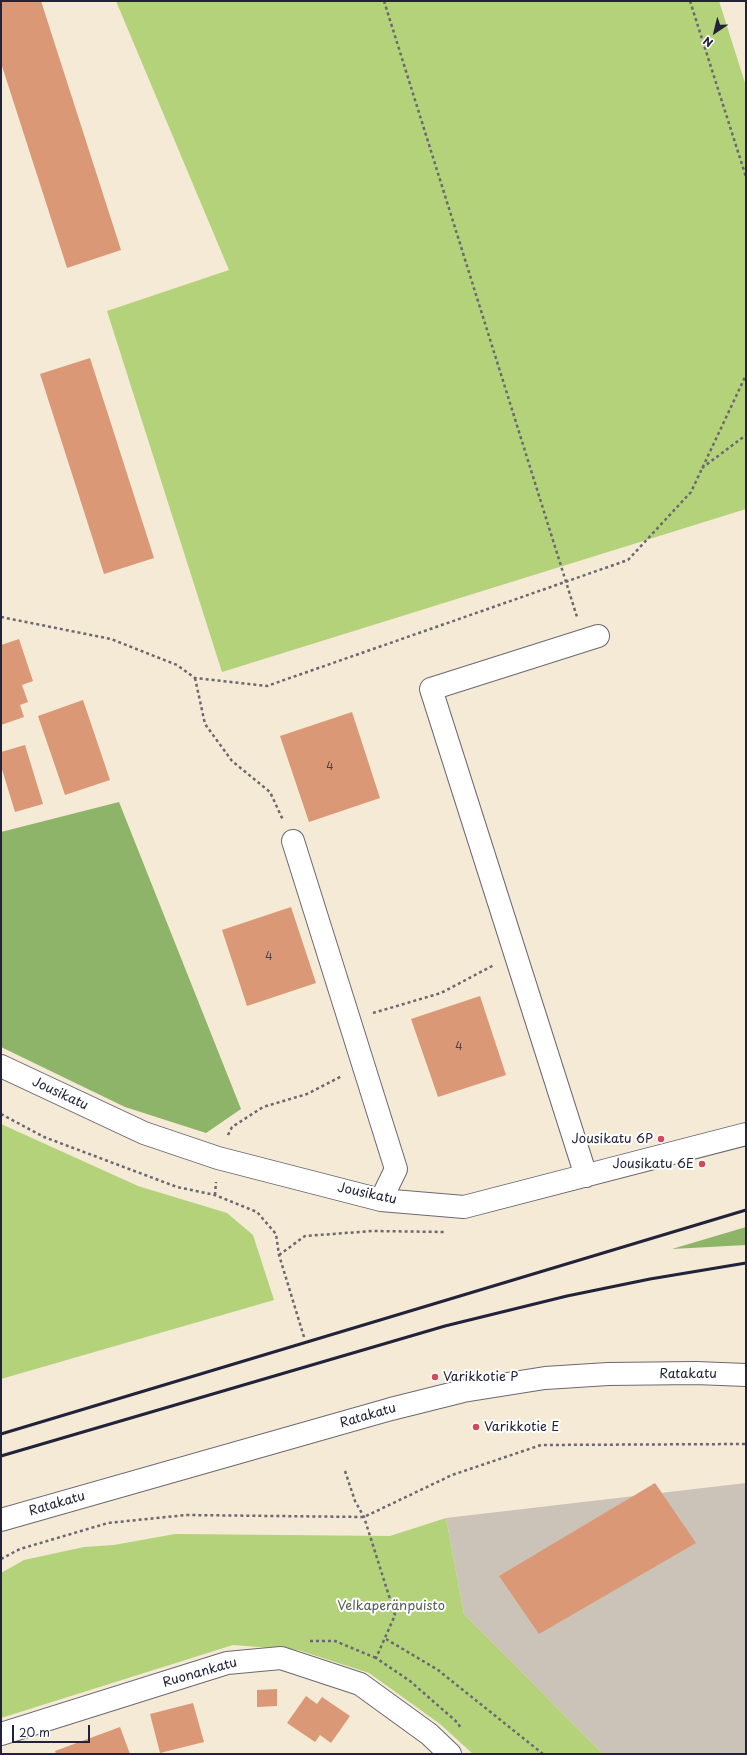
<!DOCTYPE html>
<html>
<head>
<meta charset="utf-8">
<style>
  body { margin:0 }
  #map { position:relative; width:747px; height:1755px; overflow:hidden; background:#f4ead5; font-family:"Playpen Sans",sans-serif }
  canvas { display:block }
  .frame { position:absolute; inset:0; border:2px solid #22223b; pointer-events:none }
  .north { position:absolute; left:695px; top:12px; width:40px; height:40px; -webkit-text-stroke:3px #fff; paint-order:stroke; rotate:215deg; font-size:11px; font-weight:700; line-height:16px; text-align:center; color:#22223b }
  .north::after { content:''; display:block; margin:auto; width:14px; height:18px; background:#22223b; clip-path:polygon(50% 0,100% 100%,50% 72%,0 100%) }
  .scale { position:absolute; left:12px; top:1725px; width:78px; height:18px; box-sizing:border-box; border:2px solid #22223b; border-top:0; padding-left:5px; font-size:12px; line-height:14px; white-space:nowrap; color:#22223b; -webkit-text-stroke:3px #fff; paint-order:stroke }
</style>
</head>
<body>
<div id="map">
<canvas width="747" height="1755"></canvas>
<div class="frame"></div>
<div class="north">N</div>
<div class="scale">20 m</div>
</div>
<script>
const context = document.querySelector('canvas').getContext('2d');
context.lineJoin = 'round';
function fill(path, color) { context.fillStyle = color; context.fill(path, 'evenodd'); }
const poly = rows => new Path2D(rows.map(r => 'M' + r).join(''));
function trace(path, color, width, dash) { context.strokeStyle = color; context.lineWidth = width; context.lineCap = dash ? 'butt' : 'round'; context.setLineDash(dash || []); context.stroke(path); }
function drawText(font, color, halo, rows, align = 'center') {
  context.font = font + ' "Playpen Sans",sans-serif'; context.lineWidth = 4; context.setLineDash([]); context.textBaseline = 'middle'; context.strokeStyle = halo; context.fillStyle = color; for (const [text, x, y, turn = 0] of rows) {
    context.save(); context.translate(x, y); context.rotate((+turn || 0) * Math.PI / 180); context.textAlign = isNaN(turn) ? turn : align; if (halo) context.strokeText(text, 0, 0); context.fillText(text, 0, 0); context.restore();
  }
}
const industrial = poly([
  [746,1483,746,1754,603,1754,464,1614,446,1518]
]);
const green = poly([
  [116,1,719,1,746,86,746,509,222,672,107,311,229,270],
  [1,1124,138,1186,227,1213,253,1235,274,1300,1,1379],
  [446,1518,464,1614,603,1754,473,1754,440,1724,369,1673,298,1650,233,1645,1,1718,1,1573,24,1560,84,1547,114,1545,175,1534,390,1536]
]);
const forest = poly([
  [119,802,241,1109,206,1133,125,1107,1,1047,1,832],
  [746,1227,746,1245,672,1249]
]);
const building = poly([
  [1,1,41,1,121,250,67,268,1,63],
  [90,358,154,558,104,574,40,374],
  [19,639,33,681,22,685,28,702,20,705,24,717,1,725,1,645],
  [83,700,110,780,65,795,38,716],
  [352,712,380,798,309,822,280,736],
  [25,745,43,804,15,812,1,766,1,752],
  [291,907,316,983,247,1006,222,930],
  [480,996,506,1075,438,1097,411,1019],
  [655,1483,696,1543,539,1634,499,1576],
  [277,1689,277,1706,257,1707,257,1690],
  [306,1696,317,1704,322,1697,350,1716,331,1743,320,1735,315,1742,287,1723],
  [193,1703,204,1742,160,1753,150,1714],
  [120,1727,130,1754,56,1754,55,1751]
]);
const path = poly([
  [384,1,577,617],
  [690,1,746,177],
  [702,468,746,435],
  [1,617,111,639,177,665,195,678,267,686,628,560,691,492,746,375],
  [195,678,205,724,232,761,270,792,283,820],
  [373,1013,441,993,494,965],
  [1,1114,44,1137,177,1187,215,1195,257,1212,276,1234,279,1255,304,1337],
  [228,1135,232,1127,263,1107,307,1094,342,1076],
  [215,1195,216,1182],
  [279,1255,305,1236,373,1231,444,1232],
  [345,1471,355,1501,364,1517,395,1615,376,1658,410,1681,458,1723,461,1729],
  [1,1559,20,1549,108,1523,186,1515,364,1517,452,1475,541,1445,746,1444],
  [386,1639,438,1670,543,1754],
  [310,1641,335,1641,376,1658]
]);
const minor = poly([
  [293,841,396,1169,381,1200],
  [1,1066,144,1133,218,1158,381,1200,464,1207,746,1134],
  [586,1176,431,689,598,636],
  [1,1734,227,1663,281,1658,360,1684,429,1734,450,1754]
]);
const major = poly([
  [1,1520,391,1409,463,1391,545,1378,608,1374,696,1373,746,1375]
]);
const rail = poly([
  [1,1434,746,1210],
  [1,1456,445,1326,567,1296,650,1279,746,1263]
]);
const markers = [
  [661,1139,4,"#d1495b"],
  [702,1164,4,"#d1495b"],
  [435,1377,4,"#d1495b"],
  [476,1427,4,"#d1495b"]
];
const numberNames = [
  ["4",330,767],
  ["4",269,957],
  ["4",459,1047]
];
const streetNames = [
  ["Jousikatu",60,1094,25],
  ["Jousikatu",367,1194,12],
  ["Ratakatu",688,1374],
  ["Ratakatu",368,1416,-16],
  ["Ratakatu",57,1504,-16],
  ["Ruonankatu",200,1673,-16]
];
const poiNames = [
  ["Jousikatu 6P",653,1139],
  ["Jousikatu 6E",694,1164],
  ["Varikkotie P",443,1377,"left"],
  ["Varikkotie E",484,1427,"left"]
];
const parkNames = [
  ["Velkaperänpuisto",391,1606]
];
fill(industrial, '#cbc3b8');
fill(green, '#b3d279');
fill(forest, '#8eb469');
fill(building, '#db9876');
trace(minor, '#6c6871', 24);
trace(major, '#6c6871', 24);
trace(path, '#6c6871', 2.5, [3, 3]);
trace(minor, '#fff', 22);
trace(major, '#fff', 22);
trace(rail, '#22223b', 3);
for (const [x, y, r, color] of markers) { const dot = new Path2D(); dot.arc(x, y, r, 0, 2 * Math.PI); context.fillStyle = color; context.fill(dot); trace(dot, '#fff', 1.5); }
drawText('11px', '#50404a', null, numberNames);
drawText('13px', '#22223b', '#fff', streetNames);
drawText('13px', '#22223b', '#fff', poiNames, 'right');
drawText('13px', '#556051', '#fff', parkNames);
</script>
</body>
</html>
